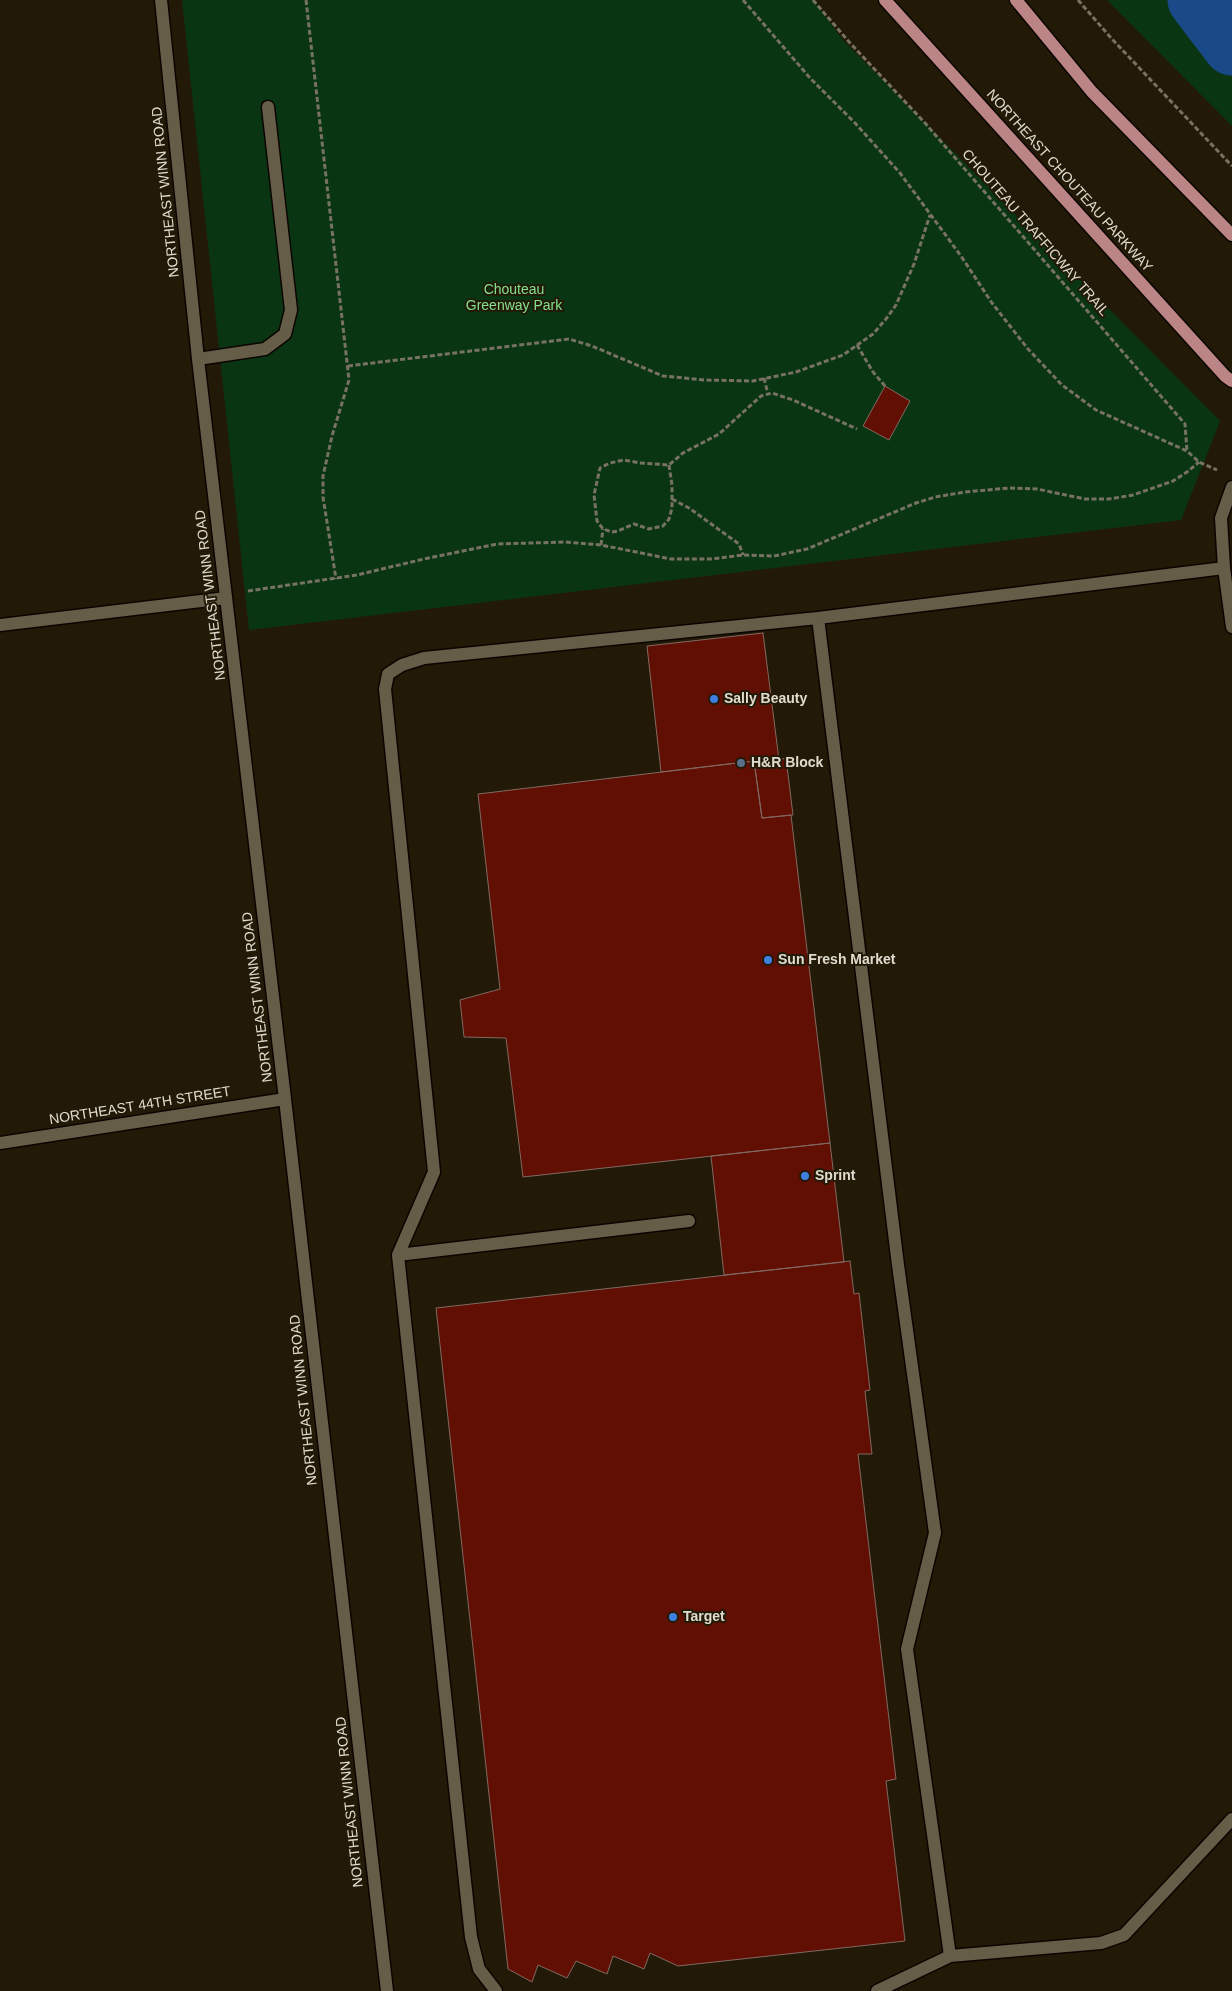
<!DOCTYPE html>
<html>
<head>
<meta charset="utf-8">
<style>
  body { margin:0 }
  canvas { display:block; background:#221a07 }
</style>
</head>
<body>
<canvas width="1232" height="1991"></canvas>
<script>
const context = document.querySelector('canvas').getContext('2d');
context.lineJoin = 'round';
function fill(path, color) { context.fillStyle = color; context.fill(path, 'evenodd'); }
const poly = rows => new Path2D(rows.map(r => 'M' + r).join(''));
function trace(path, color, width, dash) { context.strokeStyle = color; context.lineWidth = width; context.lineCap = dash ? 'butt' : 'round'; context.setLineDash(dash || []); context.stroke(path); }
function drawText(font, color, halo, rows, align = 'center') {
  context.font = font + ' Arial,sans-serif'; context.lineWidth = 4; context.setLineDash([]); context.textBaseline = 'middle'; context.strokeStyle = halo; context.fillStyle = color; for (const [text, x, y, turn = 0] of rows) {
    context.save(); context.translate(x, y); context.rotate((+turn || 0) * Math.PI / 180); context.textAlign = isNaN(turn) ? turn : align; if (halo) context.strokeText(text, 0, 0); context.fillText(text, 0, 0); context.restore();
  }
}
const green = poly([
  [182,0,814,0,842,39,1220,421,1181,520,249,630],
  [1107,0,1232,0,1232,126]
]);
const river = poly([
  [1197,0,1232,46]
]);
const building = poly([
  [885,386,910,401,889,440,863,426,885,386],
  [763,633,779,760,786,758,793,815,762,818,754,761,661,772,647,646,763,633],
  [754,761,762,818,791,815,830,1143,523,1177,506,1038,464,1037,460,1000,500,989,478,794,754,761],
  [830,1143,844,1262,724,1275,711,1156,830,1143],
  [850,1261,854,1294,859,1293,870,1390,865,1391,872,1454,858,1454,896,1779,886,1781,905,1941,678,1966,650,1953,644,1969,613,1956,607,1974,576,1961,567,1978,538,1965,532,1982,508,1969,436,1308,850,1261]
]);
const path = poly([
  [306,0,349,380,332,436,323,476,323,497,336,579],
  [743,0,810,78,855,123,900,173,961,256,992,303,1028,349,1062,385,1096,410,1187,451,1199,462,1217,470],
  [813,0,850,43,925,123,1185,424,1187,451],
  [1078,0,1112,39,1232,166],
  [857,345,873,372,885,386],
  [348,366,569,339,592,346,663,376,704,380,753,381,796,372,843,355,873,334,886,319,896,305,914,264,930,215],
  [764,378,768,394],
  [669,465,672,485,672,508,669,519,663,526,649,529,634,524,618,531,612,532,603,529,597,521,594,495,600,468,610,463,624,460,640,463,669,465,683,453,719,434,761,396,772,393,793,400,857,429],
  [672,499,689,508,739,544,743,555],
  [601,545,603,529],
  [248,591,357,575,424,559,497,544,565,542,601,545,671,559,712,559,743,555,774,556,807,549,916,503,935,497,965,492,1009,488,1037,489,1085,499,1109,499,1133,495,1173,481,1187,472,1199,462]
]);
const service = poly([
  [198,359,265,349,285,334,291,310,268,107],
  [1232,487,1221,518,1224,568,1232,627],
  [818,618,898,1265,935,1533,907,1649,950,1956],
  [398,1255,689,1221],
  [496,1991,479,1969,471,1937,398,1255,434,1172,385,689,388,674,402,665,424,658,818,618,1224,568],
  [877,1991,950,1956,1101,1943,1124,1935,1232,1819]
]);
const minor = poly([
  [161,0,198,359,285,1099,387,1991],
  [0,625,226,598],
  [0,1143,285,1099]
]);
const primary = poly([
  [885,0,1225,376,1232,381],
  [1016,0,1092,92,1232,235]
]);
const markers = [
  [714,699,5,"#3f7fe0"],
  [741,763,5,"#5c6f8a"],
  [768,960,5,"#3f7fe0"],
  [805,1176,5,"#3f7fe0"],
  [673,1617,5,"#3f7fe0"]
];
const streetNames = [
  ["NORTHEAST CHOUTEAU PARKWAY",1069,181,48],
  ["NORTHEAST WINN ROAD",166,192,-96],
  ["CHOUTEAU TRAFFICWAY TRAIL",1035,233,49],
  ["NORTHEAST WINN ROAD",211,595,-97],
  ["NORTHEAST WINN ROAD",258,997,-97],
  ["NORTHEAST 44TH STREET",140,1106,-9],
  ["NORTHEAST WINN ROAD",304,1400,-96],
  ["NORTHEAST WINN ROAD",350,1802,-96]
];
const parkNames = [
  ["Chouteau",514,290],
  ["Greenway Park",514,306]
];
const poiNames = [
  ["Sally Beauty",724,699],
  ["H&R Block",751,763],
  ["Sun Fresh Market",778,960],
  ["Sprint",815,1176],
  ["Target",683,1617]
];
fill(green, '#0a3513');
trace(river, '#1a4987', 59);
fill(building, '#600f02');
trace(building, '#826862', 1);
trace(service, '#0b0500', 15);
trace(minor, '#0b0500', 15);
trace(primary, '#0b0500', 15);
trace(path, '#787262', 3, [5, 2.5]);
trace(service, '#665d48', 12);
trace(minor, '#665d48', 12);
trace(primary, '#bb8586', 12);
for (const [x, y, r, color] of markers) { const dot = new Path2D(); dot.arc(x, y, r, 0, 2 * Math.PI); context.fillStyle = color; context.fill(dot); trace(dot, '#221a07', 2); }
drawText('14px', '#e0dbcf', '#221a07', streetNames);
drawText('14px', '#83e18e', '#221a07', parkNames);
drawText('bold 14px', '#e0dbcf', '#221a07', poiNames, 'left');
</script>
</body>
</html>
